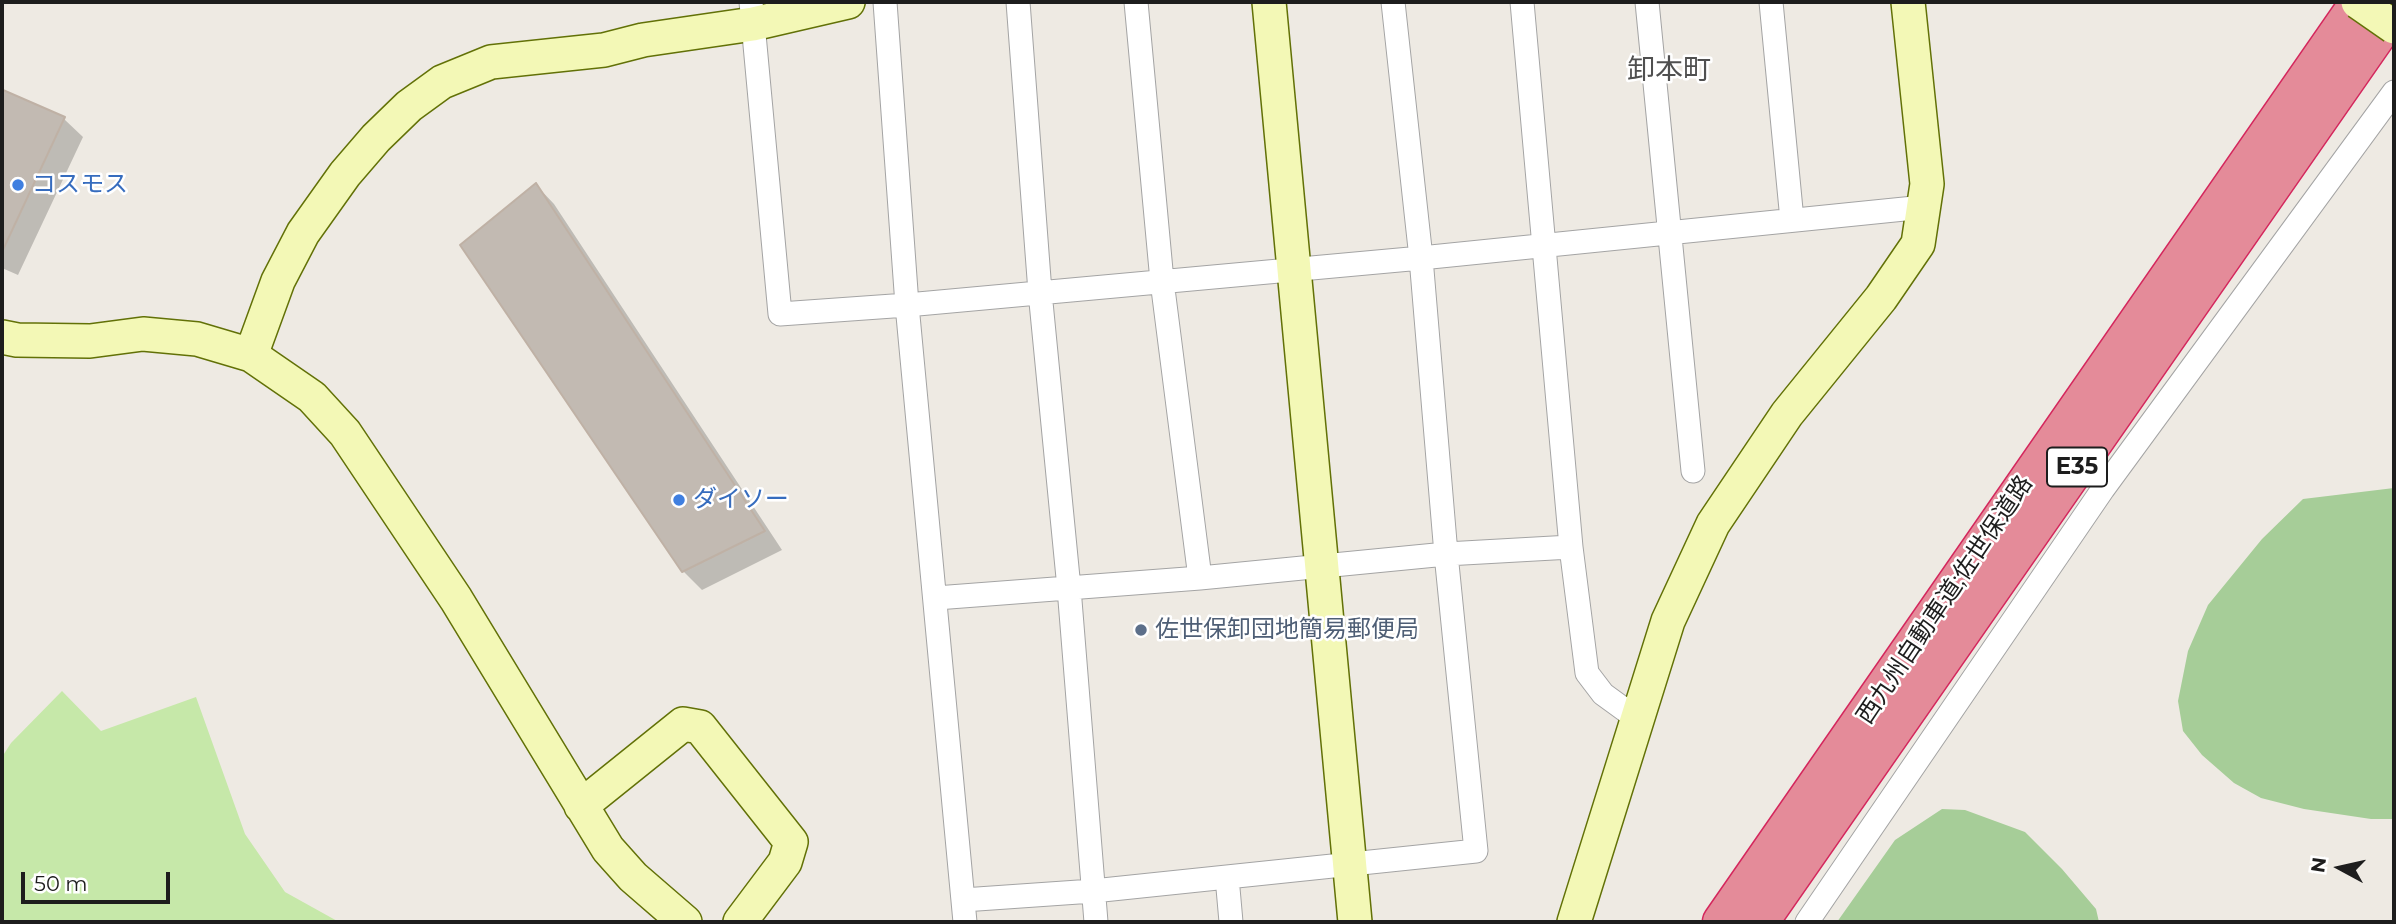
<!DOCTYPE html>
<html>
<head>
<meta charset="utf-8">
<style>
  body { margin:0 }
  #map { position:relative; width:2396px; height:924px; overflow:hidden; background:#eeeae3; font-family:Montserrat,sans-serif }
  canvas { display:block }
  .frame { position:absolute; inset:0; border:4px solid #1d1d1d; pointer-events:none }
  .north { position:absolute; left:2305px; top:833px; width:70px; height:70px; -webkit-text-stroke:5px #fff; paint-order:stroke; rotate:278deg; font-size:19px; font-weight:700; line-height:28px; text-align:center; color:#1d1d1d }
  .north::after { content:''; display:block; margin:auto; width:24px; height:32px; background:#1d1d1d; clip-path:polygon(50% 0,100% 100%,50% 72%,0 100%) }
  .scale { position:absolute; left:21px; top:872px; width:149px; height:32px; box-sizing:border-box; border:4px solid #1d1d1d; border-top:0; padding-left:9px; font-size:21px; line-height:24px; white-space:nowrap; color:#1d1d1d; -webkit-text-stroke:5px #fff; paint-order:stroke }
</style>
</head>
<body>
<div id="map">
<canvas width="2396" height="924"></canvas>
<div class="frame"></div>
<div class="north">N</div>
<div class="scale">50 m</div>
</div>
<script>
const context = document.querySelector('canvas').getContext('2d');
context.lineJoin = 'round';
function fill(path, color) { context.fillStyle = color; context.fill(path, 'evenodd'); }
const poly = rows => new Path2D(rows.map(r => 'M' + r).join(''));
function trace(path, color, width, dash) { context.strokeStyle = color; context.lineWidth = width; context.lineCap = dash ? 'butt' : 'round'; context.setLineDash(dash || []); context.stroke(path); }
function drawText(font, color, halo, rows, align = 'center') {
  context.font = font + ' Montserrat,"Noto Sans JP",sans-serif'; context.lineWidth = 5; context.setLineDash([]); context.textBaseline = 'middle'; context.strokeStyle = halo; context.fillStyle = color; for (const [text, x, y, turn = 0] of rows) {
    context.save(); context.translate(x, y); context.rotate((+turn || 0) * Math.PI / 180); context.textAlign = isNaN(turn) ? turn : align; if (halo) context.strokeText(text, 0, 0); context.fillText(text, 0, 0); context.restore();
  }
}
const grass = poly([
  [62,691,101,731,196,697,245,834,285,892,339,922,2,922,2,757,11,743]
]);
const forest = poly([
  [2394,488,2394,819,2371,819,2304,809,2261,798,2234,783,2202,755,2183,731,2178,701,2188,651,2208,605,2262,539,2303,499],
  [1942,809,1965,810,2025,832,2062,869,2096,909,2099,922,1837,922,1895,840]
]);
const shadow = poly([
  [4,92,64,119,83,137,18,275,2,268],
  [536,185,554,204,782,550,702,590,683,571]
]);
const building = poly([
  [3,90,65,117,2,252,2,92,3,90],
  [536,183,765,531,682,572,460,245,536,183]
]);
const street = poly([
  [751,2,780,314,907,305,1421,258,1924,207],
  [885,2,907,305,965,922],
  [1018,2,1040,292,1069,588,1096,922],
  [1136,2,1162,281,1200,578],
  [1522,2,1571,547,1587,673,1603,694,1636,718],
  [1647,2,1693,471],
  [1771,2,1792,220],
  [936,598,1200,578,1446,554,1571,547],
  [1227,877,1231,922],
  [963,900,1093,891,1476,851,1446,554,1421,258,1393,2],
  [1807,922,2103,489,2394,92]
]);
const secondary = poly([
  [1269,2,1355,922],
  [2,337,17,340,90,341,143,334,197,339,251,355,312,397,345,433,456,599,608,849,633,877,685,922],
  [251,355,278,281,303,233,345,174,376,138,409,106,442,82,491,62,604,50,643,40,753,24,848,2],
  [581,806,683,724,700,727,791,842,785,862,740,922],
  [1574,922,1668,621,1713,524,1787,414,1881,298,1918,244,1927,184,1908,2]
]);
const highway = poly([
  [1722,922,2360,2],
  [1759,922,2394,10]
]);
const secondaryBridge = poly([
  [2358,2,2394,27]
]);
const markers = [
  [18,185,7,"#3f7fe0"],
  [679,500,7,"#3f7fe0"],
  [1141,630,7,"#5c6f8a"]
];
const shields = [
  [2077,467,60]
];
const shieldNames = [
  ["E35",2077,467]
];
const shopNames = [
  ["コスモス",32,185],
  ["ダイソー",693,500]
];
const streetNames = [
  ["西九州自動車道;佐世保道路",1945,600,-56]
];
const serviceNames = [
  ["佐世保卸団地簡易郵便局",1155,630]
];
const quarterNames = [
  ["卸本町",1669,71]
];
fill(grass, '#c6e8a9');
fill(forest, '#a6cd98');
fill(shadow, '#0003');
fill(building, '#c2bab2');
trace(building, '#bfb1a5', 2);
trace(street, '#a4a4a4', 25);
trace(secondary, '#627107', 36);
trace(highway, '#d4275d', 41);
trace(street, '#fff', 23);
trace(secondary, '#f3f8b6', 33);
trace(highway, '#e48b99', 38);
trace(secondaryBridge, '#627107', 36, []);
trace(secondaryBridge, '#f3f8b6', 33);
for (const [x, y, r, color] of markers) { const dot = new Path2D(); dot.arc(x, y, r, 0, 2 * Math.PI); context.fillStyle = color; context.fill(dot); trace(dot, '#fff', 2.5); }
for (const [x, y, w] of shields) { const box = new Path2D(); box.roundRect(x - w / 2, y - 19.5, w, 39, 5); context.fillStyle = '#fff'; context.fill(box); trace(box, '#1d1d1d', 2); }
drawText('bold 23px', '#1d1d1d', null, shieldNames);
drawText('24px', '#366cbe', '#fff', shopNames, 'left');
drawText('24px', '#1d1d1d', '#fff', streetNames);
drawText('24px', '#4e5e75', '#fff', serviceNames, 'left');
drawText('28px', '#505050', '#fff', quarterNames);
</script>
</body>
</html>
